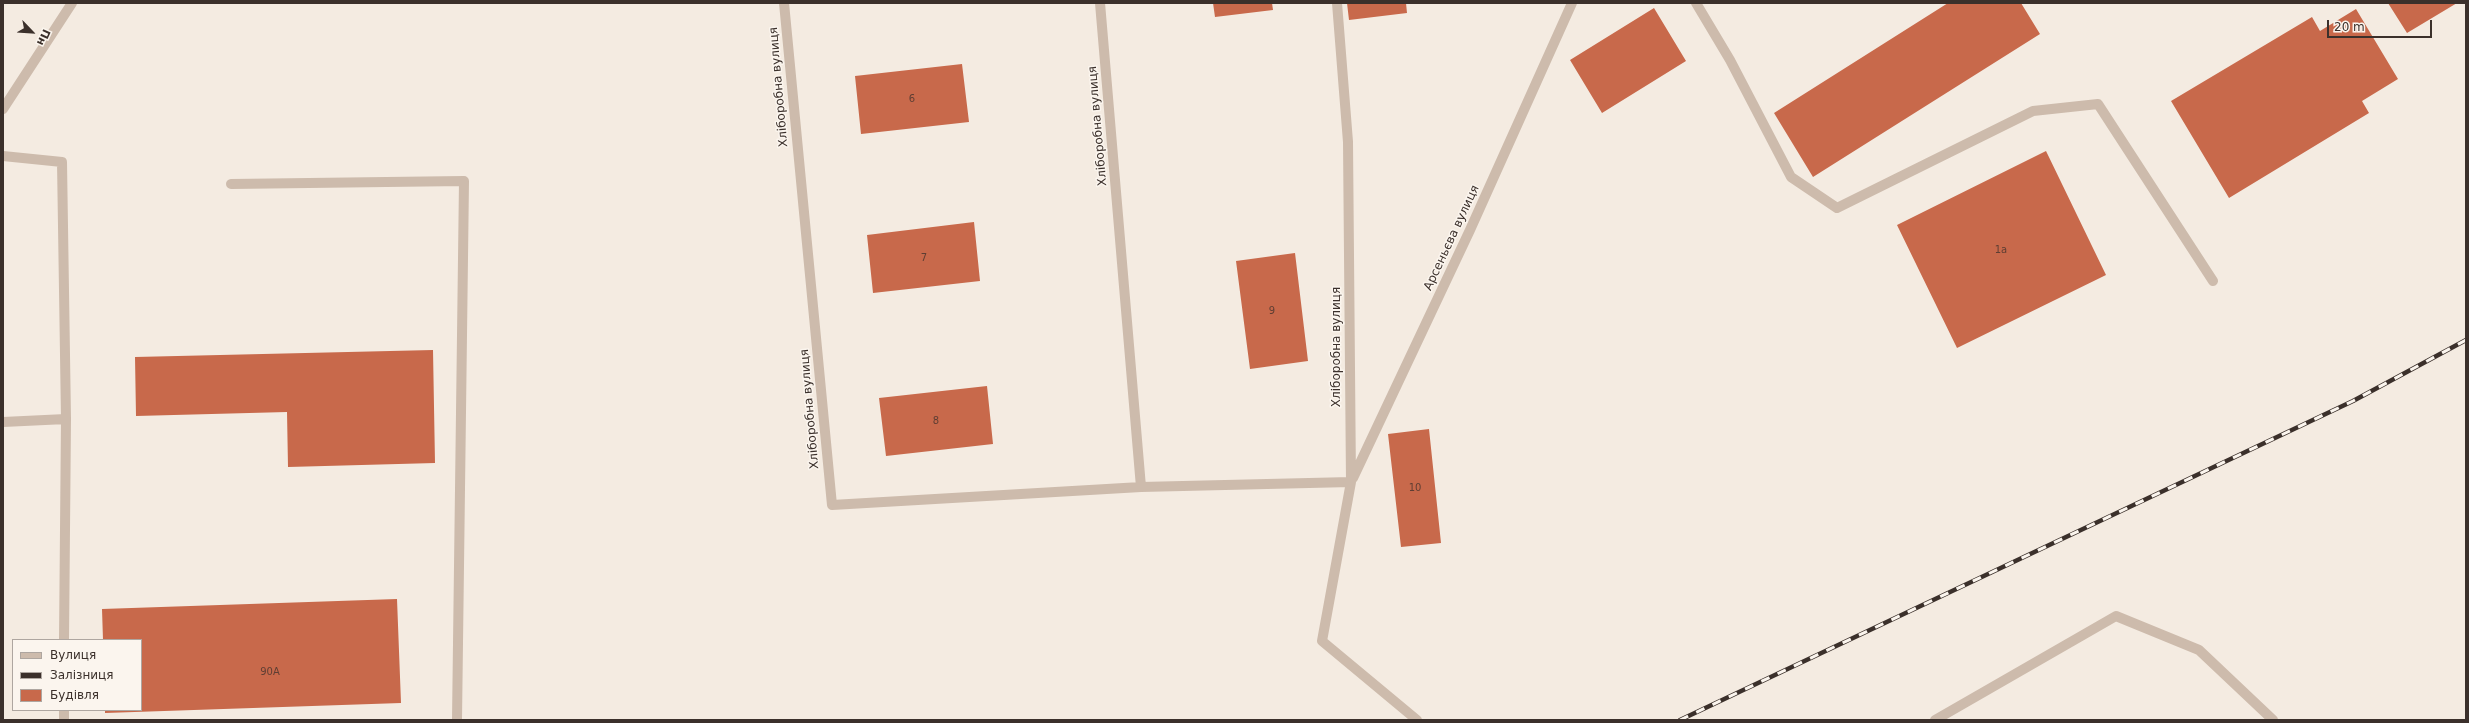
<!DOCTYPE html>
<html>
<head>
<meta charset="utf-8">
<style>
  body { margin:0 }
  #map { position:relative; width:2469px; height:723px; overflow:hidden; background:#f4ebe1; font-family:"DejaVu Sans",sans-serif }
  canvas { display:block }
  .frame { position:absolute; inset:0; border:4px solid #3b302b; pointer-events:none }
  .legend { position:absolute; left:12px; top:639px; width:130px; height:72px; box-sizing:border-box; background:#fbf5ee; border:1px solid #aea6a0; margin:0; padding:5px 7px; list-style:none; font-size:12px; color:#3b302b }
  .legend li { display:flex; align-items:center; gap:8px; height:20px }
  .legend b { width:20px; border:1px solid #aea6a0 }
  .north { position:absolute; left:12px; top:12px; width:40px; height:40px; -webkit-text-stroke:3px #fbf5ee; paint-order:stroke; rotate:115deg; font-size:11px; font-weight:700; line-height:16px; text-align:center; color:#3b302b }
  .north::after { content:''; display:block; margin:auto; width:14px; height:18px; background:#3b302b; clip-path:polygon(50% 0,100% 100%,50% 72%,0 100%) }
  .scale { position:absolute; left:2327px; top:20px; width:105px; height:18px; box-sizing:border-box; border:2px solid #3b302b; border-top:0; padding-left:5px; font-size:12px; line-height:14px; white-space:nowrap; color:#3b302b; -webkit-text-stroke:3px #fbf5ee; paint-order:stroke }
</style>
</head>
<body>
<div id="map">
<canvas width="2469" height="723"></canvas>
<div class="frame"></div>
<ul class="legend">
<li><b style="height:5px;background:#cdbbac"></b>Вулиця</li>
<li><b style="height:5px;background:#3b302b"></b>Залізниця</li>
<li><b style="height:11px;background:#c8694b"></b>Будівля</li>
</ul>
<div class="north">Пн</div>
<div class="scale">20 m</div>
</div>
<script>
const context = document.querySelector('canvas').getContext('2d');
context.lineJoin = 'round';
function fillPath(path, color) { context.fillStyle = color; context.fill(path, 'evenodd'); }
const poly = rows => new Path2D(rows.map(r => 'M' + r).join(''));
function trace(path, color, width, dash) { context.strokeStyle = color; context.lineWidth = width; context.lineCap = dash ? 'butt' : 'round'; context.setLineDash(dash || []); context.stroke(path); }
function drawText(font, color, halo, rows, align = 'center') {
  context.font = font + ' "DejaVu Sans",sans-serif'; context.lineWidth = 3; context.setLineDash([]); context.textBaseline = 'middle'; context.strokeStyle = halo; context.fillStyle = color; for (const [text, x, y, turn = 0] of rows) {
    context.save(); context.translate(x, y); context.rotate((+turn || 0) * Math.PI / 180); context.textAlign = isNaN(turn) ? turn : align; if (halo) context.strokeText(text, 0, 0); context.fillText(text, 0, 0); context.restore();
  }
}
fillPath(poly([
  [1213,3,1272,3,1273,10,1215,17],
  [1347,3,1406,3,1407,13,1349,20],
  [1948,3,2021,3,2040,34,1813,177,1774,113],
  [2388,3,2457,3,2407,33],
  [1654,8,1686,61,1602,113,1570,60],
  [2356,9,2398,79,2362,101,2369,113,2229,198,2171,101,2312,17,2320,31],
  [962,64,969,122,861,134,855,76],
  [2046,151,2106,275,1957,348,1897,225],
  [974,222,980,281,873,293,867,235],
  [1295,253,1308,361,1250,369,1236,261],
  [433,350,435,463,288,467,287,412,136,416,135,357],
  [987,386,993,444,886,456,879,398],
  [1429,429,1441,543,1401,547,1388,434],
  [397,599,401,703,105,713,105,710,141,710,141,640,103,640,102,609]
]), '#c8694b');
trace(poly([
  [784,3,832,505,1141,487,1351,482],
  [1100,3,1141,487],
  [1337,3,1348,142,1351,482,1322,641,1417,720],
  [1696,3,1730,60,1791,177,1837,208,2033,111,2098,104,2213,281],
  [3,109,72,3],
  [3,156,62,162,66,419,64,640],
  [231,184,464,181,457,720],
  [3,422,66,419],
  [1353,478,1470,230,1572,3],
  [64,720,64,710],
  [1935,720,2116,616,2199,650,2273,720]
]), '#cdbbac', 10);
const rail = poly([
  [1680,720,2353,401,2466,340]
]);
trace(rail, '#3b302b', 4.5);
trace(rail, '#fbf5ee', 3, [9]);
drawText('10px', '#5e3e33', null, [
  ["6",912,99],
  ["1а",2001,250],
  ["7",924,258],
  ["9",1272,311],
  ["8",936,421],
  ["10",1415,488],
  ["90А",270,672]
]);
drawText('12px', '#3b302b', '#fbf5ee', [
  ["Хліборобна вулиця",779,87,-95],
  ["Хліборобна вулиця",1098,126,-95],
  ["Арсеньєва вулиця",1452,238,-65],
  ["Хліборобна вулиця",1337,347,-90],
  ["Хліборобна вулиця",810,409,-95]
]);
</script>
</body>
</html>
